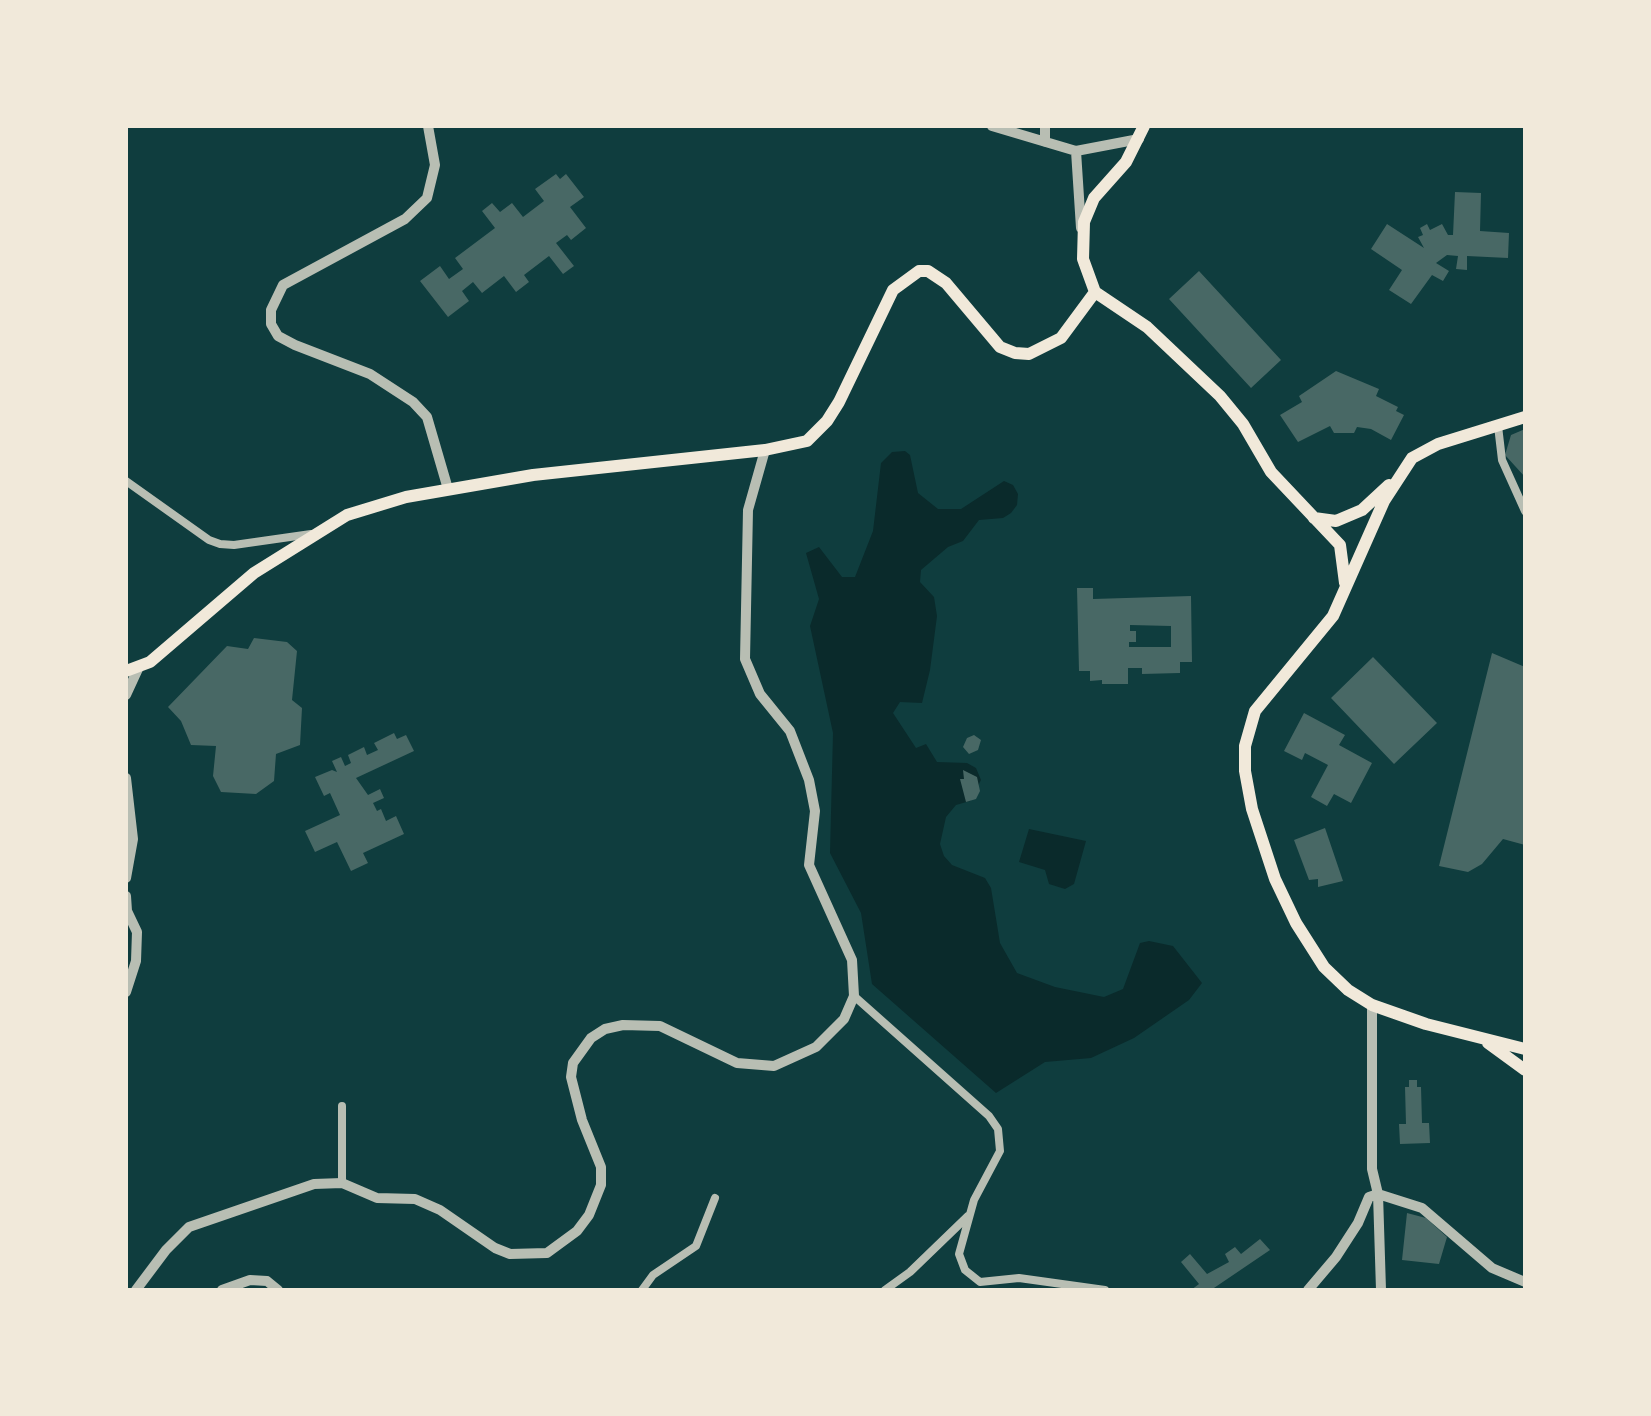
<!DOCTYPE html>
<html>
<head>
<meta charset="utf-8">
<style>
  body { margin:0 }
  #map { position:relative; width:1651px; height:1416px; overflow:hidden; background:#0f3d3e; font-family:Jost,sans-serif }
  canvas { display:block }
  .frame { position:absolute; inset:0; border:128px solid #f1e9da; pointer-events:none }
</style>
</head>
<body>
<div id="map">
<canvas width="1651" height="1416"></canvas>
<div class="frame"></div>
</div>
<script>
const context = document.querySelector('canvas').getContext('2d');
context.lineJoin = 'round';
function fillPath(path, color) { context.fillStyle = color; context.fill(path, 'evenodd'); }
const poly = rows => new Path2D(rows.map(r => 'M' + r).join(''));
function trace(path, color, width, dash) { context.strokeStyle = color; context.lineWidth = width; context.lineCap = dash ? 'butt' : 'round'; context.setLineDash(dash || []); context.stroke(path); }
fillPath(poly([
  [905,451,910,455,918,493,938,509,961,509,1004,481,1013,485,1018,494,1017,505,1011,513,1003,518,979,520,963,541,948,547,921,570,920,582,934,597,937,616,930,670,922,703,900,702,893,713,916,748,926,744,937,762,967,763,976,768,981,780,970,801,956,805,946,817,940,844,944,856,952,865,985,878,991,888,1000,943,1017,973,1055,987,1104,997,1123,989,1140,943,1149,941,1173,946,1202,983,1189,1000,1134,1038,1091,1058,1045,1062,996,1093,872,984,861,913,830,853,833,733,810,626,819,599,806,553,819,547,842,577,855,577,873,531,881,463,892,452],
  [1029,829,1086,841,1074,884,1065,889,1049,884,1045,870,1019,862]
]), '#0a2a2b');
fillPath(poly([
  [556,174,560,179,566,174,584,197,570,207,586,228,571,240,567,235,556,243,574,266,563,274,549,256,524,275,529,282,516,292,504,276,482,293,473,282,462,291,469,301,448,317,420,281,440,266,449,279,463,269,455,258,495,228,482,211,492,203,500,212,512,203,523,217,544,201,535,189],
  [1455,192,1481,193,1480,231,1509,233,1508,258,1467,256,1467,270,1456,269,1458,256,1447,255,1436,263,1449,271,1443,281,1432,275,1411,304,1389,290,1402,270,1371,249,1387,224,1424,248,1418,237,1423,235,1420,228,1427,224,1430,230,1442,224,1448,235,1453,235],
  [1199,271,1281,360,1251,388,1169,299],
  [1336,371,1379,389,1376,396,1398,407,1396,411,1404,415,1391,440,1371,429,1357,427,1354,433,1334,433,1330,426,1298,442,1280,415,1302,402,1299,396],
  [1525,429,1525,477,1505,455,1511,435],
  [1077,588,1093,588,1093,599,1191,596,1192,662,1180,662,1180,673,1142,674,1142,668,1128,668,1128,684,1102,684,1102,680,1090,681,1090,671,1079,671],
  [1130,625,1171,626,1171,647,1129,647,1129,642,1136,642,1136,631,1130,631],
  [254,638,287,642,297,651,292,700,302,708,300,745,276,754,274,781,256,794,221,792,213,776,216,746,191,745,181,721,168,707,227,646,248,649],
  [1492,653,1525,667,1525,845,1503,839,1482,864,1468,872,1439,866],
  [1373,657,1437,723,1394,764,1331,698],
  [1304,713,1345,735,1339,745,1372,763,1351,803,1334,794,1327,806,1311,797,1328,765,1305,753,1302,760,1284,751],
  [394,733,397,739,406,735,414,751,356,778,368,795,380,789,384,798,373,803,377,811,381,809,386,821,396,816,404,834,363,853,368,863,351,871,337,842,315,852,305,831,340,815,330,793,324,796,315,777,332,770,337,772,332,761,341,757,345,766,351,763,348,755,364,747,367,755,378,750,374,743],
  [974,735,981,740,978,750,969,754,963,747,967,738],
  [963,770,977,777,980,791,976,799,966,802,960,779,964,779],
  [1325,828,1343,881,1318,887,1318,879,1309,880,1294,840],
  [1409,1080,1417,1080,1417,1087,1421,1087,1422,1123,1429,1123,1430,1143,1400,1144,1399,1124,1406,1124,1405,1087,1409,1087],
  [1407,1213,1426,1218,1447,1237,1439,1264,1402,1260],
  [1260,1239,1270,1250,1211,1290,1191,1290,1199,1284,1181,1262,1190,1254,1207,1274,1229,1262,1225,1254,1235,1247,1241,1254]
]), '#486865');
trace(poly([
  [1498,426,1502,460,1525,511],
  [126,481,209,540,220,544,234,545,311,534],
  [854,996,989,1116,998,1129,1000,1151,974,1200,959,1254,965,1270,980,1282,1019,1278,1105,1290],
  [342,1183,342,1106],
  [642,1290,653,1275,696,1246,715,1198],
  [885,1290,910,1272,968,1216]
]), '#b8beb3', 8);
trace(poly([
  [428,126,435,165,427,198,405,219,283,285,271,310,271,324,278,336,295,345,370,374,413,402,427,417,448,489],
  [992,126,1076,151,1139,139],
  [1045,142,1045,126],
  [1076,151,1081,228],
  [126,695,138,669],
  [126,778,133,839,126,878],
  [126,896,127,911,137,932,136,961,126,992],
  [1372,1005,1372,1169,1378,1194,1381,1290],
  [136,1290,166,1250,189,1227,314,1184,342,1183,377,1198,415,1199,440,1210,495,1248,510,1254,547,1253,577,1231,589,1215,601,1185,601,1167,582,1120,571,1077,573,1063,591,1038,605,1029,623,1025,660,1026,737,1063,774,1066,816,1047,844,1019,854,996,852,960,809,865,815,811,809,780,790,731,760,694,745,659,748,510,765,450],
  [222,1290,250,1280,267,1281,278,1290],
  [1308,1290,1336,1257,1358,1223,1369,1197,1378,1194,1422,1208,1492,1268,1525,1282]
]), '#b8beb3', 10);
trace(poly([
  [1144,126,1126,162,1094,198,1084,222,1083,259,1095,292,1147,327,1220,396,1243,424,1271,472,1340,545,1345,583],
  [1525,417,1438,444,1412,458,1384,501,1333,616,1255,711,1245,746,1245,771,1252,809,1275,879,1296,923,1324,967,1348,990,1372,1005,1426,1024,1525,1049],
  [1314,518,1336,521,1362,510,1389,485],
  [126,671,150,662,254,573,347,515,406,497,533,475,765,450,807,441,827,421,839,402,893,290,919,271,928,271,946,283,1000,347,1015,353,1029,354,1061,338,1095,292],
  [1488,1043,1525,1070]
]), '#f1e9da', 12);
</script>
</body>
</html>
